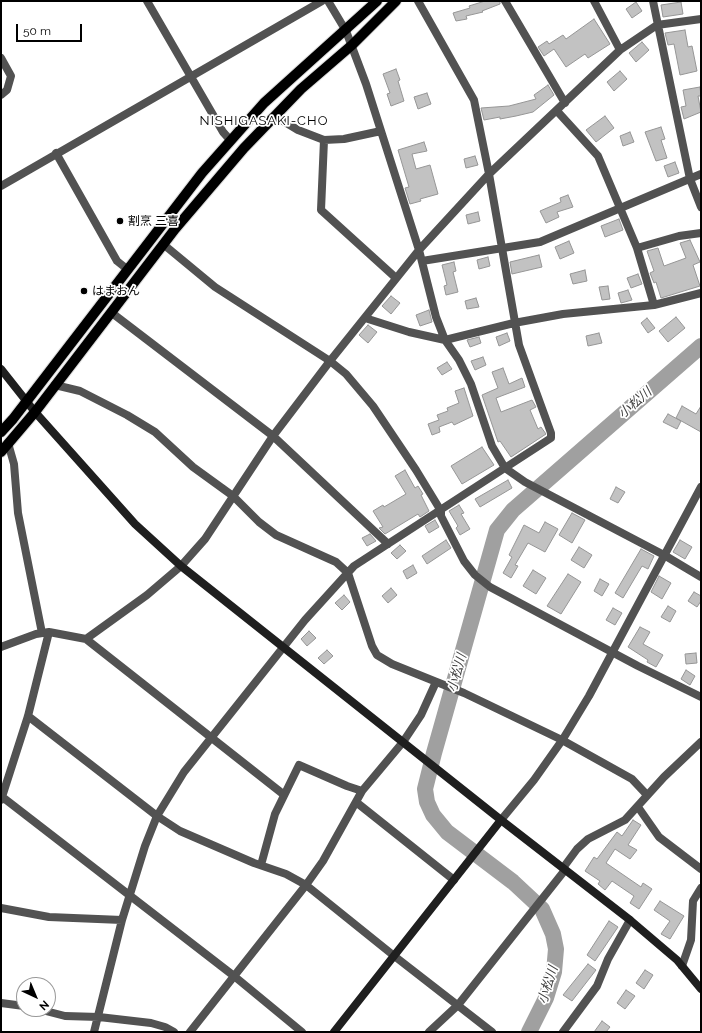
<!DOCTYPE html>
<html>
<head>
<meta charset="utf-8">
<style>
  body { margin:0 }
  #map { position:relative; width:702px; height:1033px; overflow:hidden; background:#fff; font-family:Raleway,sans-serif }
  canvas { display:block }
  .frame { position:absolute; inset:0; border:2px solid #000; pointer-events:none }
  .north { position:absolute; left:16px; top:977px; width:40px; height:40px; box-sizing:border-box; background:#fff; border:1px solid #999; border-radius:50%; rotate:136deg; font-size:11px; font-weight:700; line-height:16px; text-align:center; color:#000 }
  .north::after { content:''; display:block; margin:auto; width:14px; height:18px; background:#000; clip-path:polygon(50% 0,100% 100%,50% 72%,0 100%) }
  .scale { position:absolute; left:16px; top:24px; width:66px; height:18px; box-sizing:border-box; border:2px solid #000; border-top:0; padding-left:5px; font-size:12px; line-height:14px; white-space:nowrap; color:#000; -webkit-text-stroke:3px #fff; paint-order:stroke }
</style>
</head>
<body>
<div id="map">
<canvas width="702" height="1033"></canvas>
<div class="frame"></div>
<div class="north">N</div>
<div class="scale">50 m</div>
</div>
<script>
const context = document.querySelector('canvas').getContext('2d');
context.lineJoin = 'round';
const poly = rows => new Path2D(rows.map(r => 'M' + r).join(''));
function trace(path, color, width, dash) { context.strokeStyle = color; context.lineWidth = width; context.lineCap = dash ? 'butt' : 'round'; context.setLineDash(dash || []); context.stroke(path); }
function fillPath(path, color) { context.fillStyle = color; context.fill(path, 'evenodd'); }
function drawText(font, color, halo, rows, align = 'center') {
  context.font = font + ' Raleway,"Noto Sans JP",sans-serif'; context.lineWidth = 3.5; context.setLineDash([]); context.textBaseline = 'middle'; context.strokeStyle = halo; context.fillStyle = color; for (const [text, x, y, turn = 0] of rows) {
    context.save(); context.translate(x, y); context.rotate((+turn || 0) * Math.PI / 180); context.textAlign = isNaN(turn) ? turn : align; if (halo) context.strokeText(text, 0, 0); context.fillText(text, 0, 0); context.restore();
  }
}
trace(poly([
  [529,1032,546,998,554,972,556,949,553,934,542,909,513,882,447,832,433,815,427,802,425,789,434,753,497,530,513,510,701,346]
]), '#a0a0a0', 16);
const building = poly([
  [485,1,500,1,500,4,482,11,483,12,466,16,467,19,456,21,453,13,470,8,469,6,485,1],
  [636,2,642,11,632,18,626,9,636,2],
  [681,2,683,14,663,17,661,5,681,2],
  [594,19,610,44,588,58,585,54,566,67,554,49,544,56,538,47,547,41,549,44,563,35,566,39,594,19],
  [685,30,688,47,692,46,697,71,680,75,674,44,668,45,665,33,685,30],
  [642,42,649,50,636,62,629,53,642,42],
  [396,69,400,80,398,81,404,101,391,106,387,94,390,93,383,74,396,69],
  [620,71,627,79,614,91,607,82,620,71],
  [548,85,554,95,533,112,516,116,500,119,500,117,484,120,481,108,509,106,536,99,534,95,548,85],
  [700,87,701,96,698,96,701,112,684,119,681,107,686,106,683,90,700,87],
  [427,93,431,104,418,109,414,97,427,93],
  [605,116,614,128,596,142,586,130,605,116],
  [661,127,665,139,661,140,667,158,656,161,645,132,661,127],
  [630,132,634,142,623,146,620,136,630,132],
  [424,142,427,151,412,154,416,169,430,165,438,194,420,199,421,201,410,204,405,188,409,187,398,150,424,142],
  [475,156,478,165,466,168,464,159,475,156],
  [675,162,679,173,668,177,664,166,675,162],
  [568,195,573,207,557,212,559,217,546,223,540,211,561,202,560,198,568,195],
  [478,212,480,221,468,224,466,215,478,212],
  [619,219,623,230,605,237,601,226,619,219],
  [690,240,700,262,693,265,700,286,661,298,656,282,654,283,650,273,654,271,647,251,658,248,664,266,686,258,680,243,690,240],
  [569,241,574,253,560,259,555,247,569,241],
  [539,255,542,267,512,274,510,262,539,255],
  [488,257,490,266,479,269,477,260,488,257],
  [454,262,456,271,453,272,458,292,446,295,444,286,447,285,442,265,454,262],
  [585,270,587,281,573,284,570,274,585,270],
  [638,274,642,284,631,288,627,278,638,274],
  [608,286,610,299,602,300,599,287,608,286],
  [628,290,632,300,621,303,618,293,628,290],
  [391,296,400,303,391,314,382,306,391,296],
  [476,298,479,307,467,309,465,301,476,298],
  [429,310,432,322,420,326,416,315,429,310],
  [676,317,685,328,668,342,659,331,676,317],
  [647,318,655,328,648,333,641,323,647,318],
  [368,325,377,332,368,343,359,335,368,325],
  [507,333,510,341,499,346,496,337,507,333],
  [599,333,602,343,588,346,586,336,599,333],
  [479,337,481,343,470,347,467,340,479,337],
  [483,357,486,365,475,370,471,361,483,357],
  [447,362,452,369,442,375,437,368,447,362],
  [503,368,509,384,522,378,525,387,496,398,501,412,532,400,536,407,530,410,538,429,541,427,546,434,511,457,500,441,498,442,482,395,498,388,492,372,503,368],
  [464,388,473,416,454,425,452,422,439,427,440,432,432,435,428,424,439,420,437,415,448,411,447,408,459,403,455,391,464,388],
  [682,406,696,414,701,406,701,432,676,418,682,406],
  [668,414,681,421,677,429,663,422,668,414],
  [482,447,494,465,462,484,451,466,482,447],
  [405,470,415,488,418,486,423,494,421,495,429,511,420,517,418,514,385,534,379,528,383,527,373,511,383,505,384,507,406,494,395,476,405,470],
  [508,480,512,488,480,507,475,499,508,480],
  [616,487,625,492,618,503,610,499,616,487],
  [459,505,464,513,461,514,470,529,460,535,456,528,458,526,449,511,459,505],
  [572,513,585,520,572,543,559,535,572,513],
  [435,520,439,527,429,533,425,526,435,520],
  [545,522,558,529,545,552,528,543,515,565,518,566,511,578,503,573,512,557,509,555,524,525,539,533,545,522],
  [370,534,376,541,367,546,362,538,370,534],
  [446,540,451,548,427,564,422,556,446,540],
  [680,540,692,547,685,559,673,552,680,540],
  [400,545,406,551,397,559,391,553,400,545],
  [579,547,592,555,584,568,571,560,579,547],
  [641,549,654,556,648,569,642,566,623,598,615,593,641,549],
  [413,565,417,573,407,579,403,571,413,565],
  [533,570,546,578,536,594,523,586,533,570],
  [568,574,581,582,561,614,547,606,568,574],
  [659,576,671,583,662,599,651,592,659,576],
  [600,579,609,584,602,596,594,591,600,579],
  [391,588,397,595,388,603,382,596,391,588],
  [694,592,701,596,701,601,697,607,688,601,694,592],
  [344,595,350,602,342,610,335,603,344,595],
  [668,606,676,611,670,622,661,617,668,606],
  [613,608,622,613,615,625,606,620,613,608],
  [640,627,650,632,643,644,663,655,656,667,647,662,648,660,628,647,640,627],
  [309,631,316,638,307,646,301,639,309,631],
  [327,650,333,656,324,664,318,658,327,650],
  [696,653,697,663,686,664,685,654,696,653],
  [686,670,695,676,690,685,681,679,686,670],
  [633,820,641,825,628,845,637,850,630,859,615,849,606,863,641,887,643,883,652,889,639,909,630,903,634,896,612,881,605,890,598,884,600,881,585,871,594,857,597,859,617,832,622,836,633,820],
  [660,901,684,916,670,939,661,934,670,921,654,910,660,901],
  [609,921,618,927,595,961,587,955,609,921],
  [588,964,596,970,572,1001,563,995,588,964],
  [645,970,653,975,644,989,636,983,645,970],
  [626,990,635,996,625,1009,617,1003,626,990],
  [602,1021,610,1027,606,1032,594,1032,602,1021]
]);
fillPath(building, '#c2c2c2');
trace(building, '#969696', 1);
const primary = poly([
  [1,432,13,419,202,173,264,103,377,1],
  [1,452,35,412,175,229,244,148,301,89,352,45,396,1]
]);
trace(primary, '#dbdbdb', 12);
trace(poly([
  [147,1,223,132,231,141],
  [328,1,346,31,366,84,419,250,436,317,445,340,459,360,471,384,492,446,505,468,525,482,664,555,701,577],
  [505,1,565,103],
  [594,1,620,50],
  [653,1,690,179,701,207],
  [1,58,11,76,7,90,1,95],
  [557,111,598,156,637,248],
  [275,116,298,130,324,140,344,139,381,131],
  [324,140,321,210,396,278],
  [56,153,117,261,127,269],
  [1,186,322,1],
  [163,244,215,287,330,361,346,374,373,406,416,470,441,511,441,516,464,561,475,575,490,587,638,666,701,697],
  [422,261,540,242,701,174],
  [654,305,701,293],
  [112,313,273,436,388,544],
  [365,318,409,332,445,340,514,323,563,314,654,305,637,248,679,236,701,233],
  [55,385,80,391,127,415,155,432,193,467,233,496,259,522,276,535,336,562,348,573,372,646,377,655,392,664,464,693,562,740,632,779,647,795],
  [8,443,14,464,18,513,42,633],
  [86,639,283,794],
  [1,647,36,634,49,632,86,639,147,595,181,566,205,539,273,436,330,361,419,250,489,174,620,50,657,25,701,19],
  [28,716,157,816,180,831,254,863,286,874,306,885,393,955,492,1032],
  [1,796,234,976,302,1032],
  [1,800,28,716,49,632],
  [356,802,454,880],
  [638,807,659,837,701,869],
  [501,820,534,780,563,739,589,696,701,487],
  [261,865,275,814,299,765,347,786,362,791],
  [563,868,577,849,588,839,625,820,664,777,701,742],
  [1,908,49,917,122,920],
  [682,966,691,940,693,901,701,888],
  [1,1003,24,1006],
  [38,1009,65,1016,99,1017,151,1023,165,1027,174,1032],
  [94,1032,122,920,145,846,157,816,184,772,305,620,354,566,551,438,551,433,519,345,489,174,474,100,418,1],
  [190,1032,306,885,323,861,362,791,403,742,421,715,436,682],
  [429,1032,458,1005,565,870],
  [563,1032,597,986,608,959,630,920]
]), '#525252', 8);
trace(poly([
  [1,369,35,412,135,524,181,566,501,820,630,920,677,960,701,989],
  [334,1032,501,820]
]), '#1f1f1f', 8);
trace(primary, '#000', 10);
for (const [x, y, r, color] of [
  [120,221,4,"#000"],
  [84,291,4,"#000"]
]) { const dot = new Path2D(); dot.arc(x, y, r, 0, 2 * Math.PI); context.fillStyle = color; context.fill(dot); trace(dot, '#fff', 1.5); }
drawText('12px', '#000', '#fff', [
  ["割烹 三喜",128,221],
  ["はまおん",92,291]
], 'left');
context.letterSpacing = '1px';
drawText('13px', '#000', '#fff', [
  ["NISHIGASAKI-CHO",264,121]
]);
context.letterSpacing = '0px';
drawText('italic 13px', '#414141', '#fff', [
  ["小松川",635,403,-41],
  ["小松川",457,673,-74],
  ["小松川",548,985,-73]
]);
</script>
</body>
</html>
